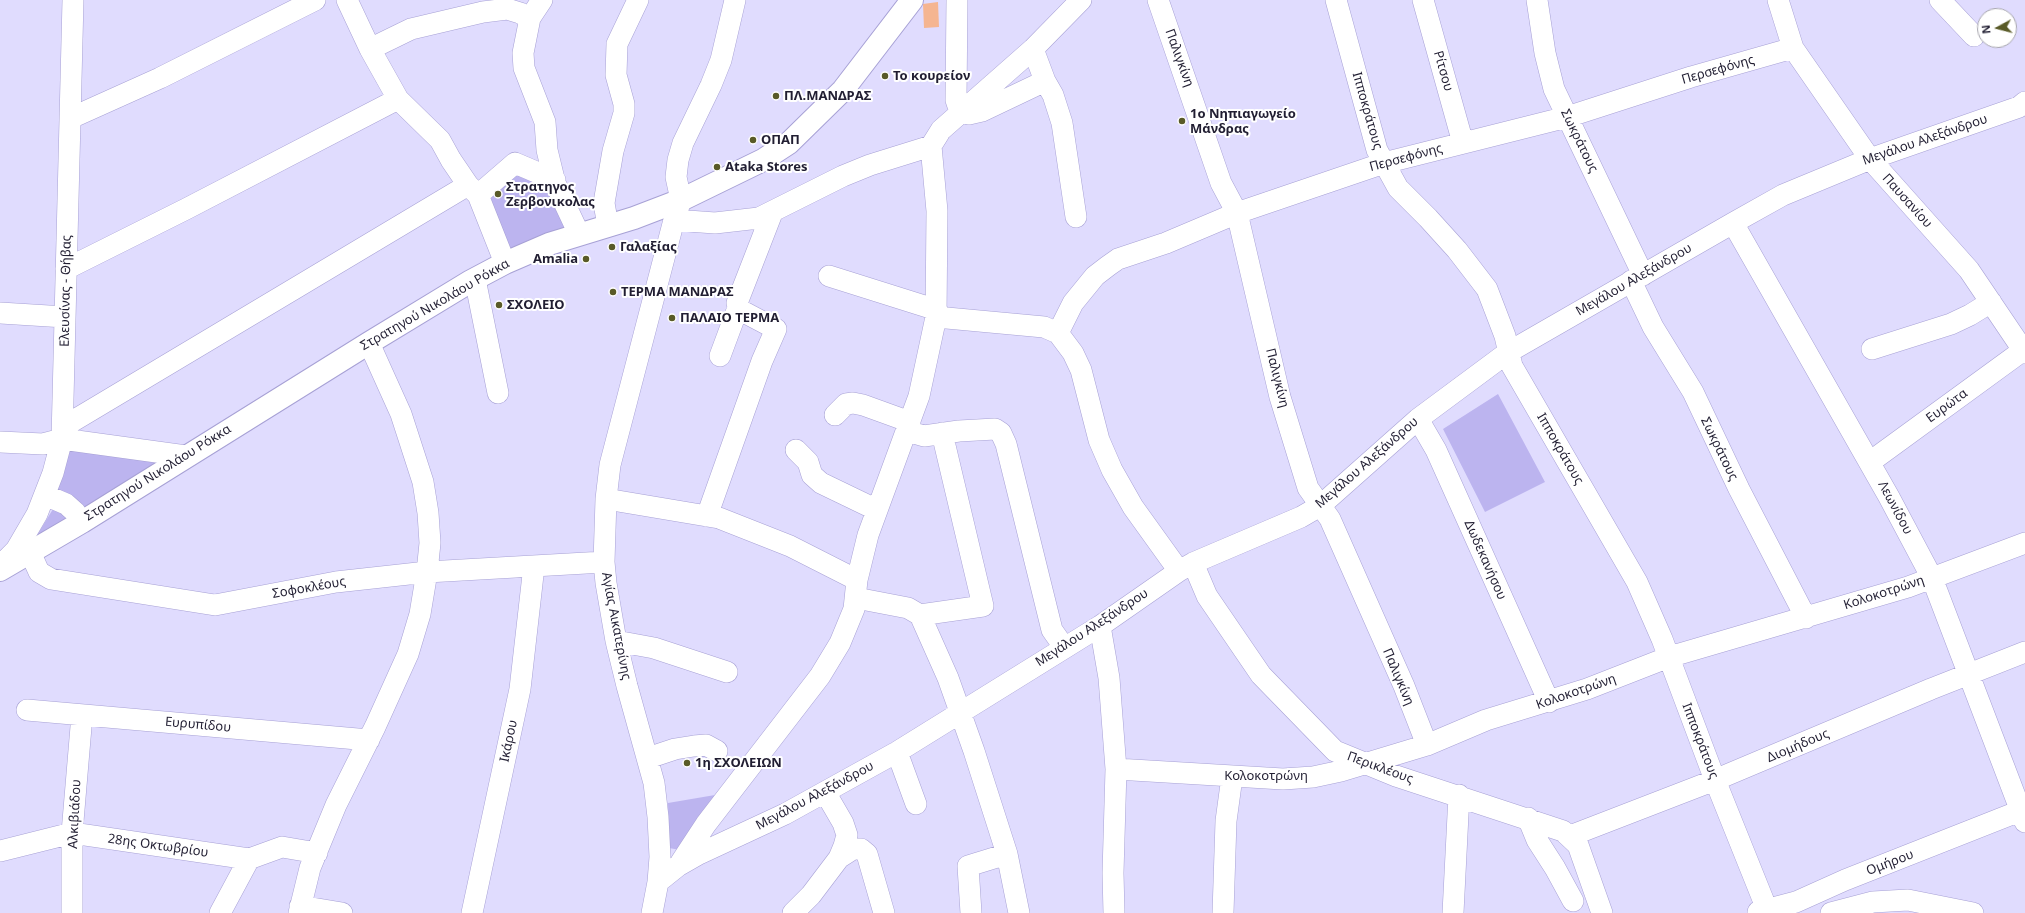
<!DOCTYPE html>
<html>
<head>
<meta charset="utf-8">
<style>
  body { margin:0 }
  #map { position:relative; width:2025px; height:913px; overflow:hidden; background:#e0dcfe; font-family:"Noto Sans",sans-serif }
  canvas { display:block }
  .north { position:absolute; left:1977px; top:8px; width:40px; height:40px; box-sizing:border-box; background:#fff; border:1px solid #a6a5ad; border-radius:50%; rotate:263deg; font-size:11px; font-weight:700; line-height:16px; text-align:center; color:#211e32 }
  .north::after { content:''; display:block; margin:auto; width:14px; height:18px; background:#595a27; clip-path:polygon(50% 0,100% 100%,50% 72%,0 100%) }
</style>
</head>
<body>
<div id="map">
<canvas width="2025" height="913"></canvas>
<div class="north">N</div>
</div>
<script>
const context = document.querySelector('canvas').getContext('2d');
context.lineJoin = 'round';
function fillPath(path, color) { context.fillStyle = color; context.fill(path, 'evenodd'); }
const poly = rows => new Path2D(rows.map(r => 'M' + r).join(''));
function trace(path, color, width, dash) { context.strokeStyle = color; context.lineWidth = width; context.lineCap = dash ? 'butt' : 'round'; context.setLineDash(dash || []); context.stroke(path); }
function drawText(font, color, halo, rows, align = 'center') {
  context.font = font + ' "Noto Sans",sans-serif'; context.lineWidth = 4; context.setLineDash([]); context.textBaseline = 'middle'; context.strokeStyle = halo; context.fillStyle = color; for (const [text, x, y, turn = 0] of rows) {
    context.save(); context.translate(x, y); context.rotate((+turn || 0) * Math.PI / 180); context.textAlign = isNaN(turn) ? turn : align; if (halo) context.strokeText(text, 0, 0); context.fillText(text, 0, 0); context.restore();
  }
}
fillPath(poly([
  [516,171,543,182,566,229,508,251,485,197],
  [1498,394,1545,482,1485,512,1443,429],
  [65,445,171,460,87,513,51,490],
  [53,509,63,512,68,518,33,542],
  [715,795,680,850,669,848,668,803]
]), '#bcb4ef');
fillPath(poly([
  [938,2,939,27,924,28,923,4]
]), '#f5b591');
const minor = poly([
  [347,0,370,49,398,99,440,140,451,160,468,185,478,195,505,263],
  [542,0,530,18,523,53,524,68,545,122,547,150,555,183,579,234],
  [957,0,956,100,960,112,969,114,982,111,1045,81],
  [1158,0,1221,183,1237,213,1280,397,1308,488,1330,519,1404,686,1427,745],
  [1336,0,1377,150,1398,188,1428,218,1457,250,1487,289,1505,336,1512,366,1637,582,1662,639,1715,780,1764,902,1773,913],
  [1423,0,1463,143],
  [1537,0,1545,53,1554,89,1643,275],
  [1778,0,1793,48,1870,159,1969,270,2025,353],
  [1940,0,1974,36],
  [370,49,411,29,483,12,507,9,520,13,530,18],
  [1033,49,1045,81,1053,95,1062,123,1076,217],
  [71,118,160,78,315,0],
  [478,195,515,163,555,180],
  [674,220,715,223,759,218,843,176,870,165,931,146,941,130,1033,49,1081,0],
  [1733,223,1889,497,1932,578,2025,822],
  [608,226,604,203,613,151,624,113,624,104,616,75,617,44,638,0],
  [66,269,186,209,398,99],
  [829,276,937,310],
  [475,279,498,393],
  [1631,281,1653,327,1693,392,1739,489,1806,618],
  [0,313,65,317],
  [936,317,1044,327,1058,333,1073,353,1081,370,1099,440,1112,470,1133,507,1179,571],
  [1058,333,1073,303,1095,276,1108,266,1118,259,1166,243,1237,213,1384,163,1567,117,1691,77,1793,48],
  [1872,349,1951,324,1970,315,1991,302],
  [720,356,736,313,740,310],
  [835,415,846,404,853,403,863,405,910,422],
  [1418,419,1436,450,1549,702],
  [63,427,468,185],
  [907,431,924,436,959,431,995,429,1001,433,1006,444,1052,630,1064,647],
  [0,442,43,444,62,439,186,456],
  [796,450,808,462,812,475,821,483,877,510],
  [1870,462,2025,349],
  [45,495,66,504,75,512,82,522],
  [606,499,719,518,790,546,857,580],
  [707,516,762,361,776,329,740,310,737,303,772,213],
  [30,552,39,572,51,579,215,605,336,582,427,572,604,562],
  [5,561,16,550,37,514,53,473,62,439,73,0],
  [1193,563,1207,596,1261,675,1335,751,1396,776,1563,831,1578,845,1602,913],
  [856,598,908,608,920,615,948,678,974,751,1007,854,1019,913],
  [920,615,983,606,942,433],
  [1100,626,1109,678,1116,769,1113,873,1114,913],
  [616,641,654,648,727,672],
  [27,710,369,740],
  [897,752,916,804],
  [648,758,675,749,694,746,706,745,717,751],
  [1116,769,1283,779,1313,777,1341,771,1427,745,1486,720,1587,689,1669,657,1908,587,2025,543],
  [1528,818,1537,840,1555,868,1573,901],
  [1570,836,1715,780,1931,689,2025,652],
  [0,851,72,833,249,859,282,847,317,853],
  [839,858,853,849,861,849,867,854,884,913],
  [681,862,706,824,820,676,840,643,854,609,857,580,868,535,919,396,936,317,937,211,931,146],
  [658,882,678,866,699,854,785,814,897,752,1100,626,1179,571,1193,563,1301,517,1320,506,1418,419,1507,353,1733,223,1783,195,1870,159,2019,107,2025,102],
  [300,906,342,913],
  [1758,912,1796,902,1845,880,2025,809],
  [72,913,72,833,82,715],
  [220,913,249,859],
  [299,913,310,868,336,805,375,727,408,654,420,614,427,572,430,543,428,513,423,482,401,414,369,343],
  [472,913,520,689,534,566],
  [652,913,658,882,660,857,658,817,654,783,627,686,616,641,606,583,604,562,606,499,610,465,674,220,681,200,676,177,678,160,683,143,711,85,721,60,735,0],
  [793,913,811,895,839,858,844,846,847,835,843,823,825,792],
  [971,913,968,866,1007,854],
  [1223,913,1226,821,1232,777],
  [1453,913,1459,795],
  [1831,913,1873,902,1908,900,1973,913]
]);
const major = poly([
  [0,570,82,522,369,343,471,281,505,263,549,244,634,218,681,200,763,160,789,143,843,90,912,0]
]);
trace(minor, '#a7a1d5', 22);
trace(major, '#a7a1d5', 24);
trace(minor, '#fff', 21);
trace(major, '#fff', 22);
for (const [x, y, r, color] of [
  [885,76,4,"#595a27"],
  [776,96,4,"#595a27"],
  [1182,121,4,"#595a27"],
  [753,140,4,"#595a27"],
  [717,167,4,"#595a27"],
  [498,194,4,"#595a27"],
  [612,247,4,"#595a27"],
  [586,259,4,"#595a27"],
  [613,292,4,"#595a27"],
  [499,305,4,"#595a27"],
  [672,318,4,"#595a27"],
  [687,763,4,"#595a27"]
]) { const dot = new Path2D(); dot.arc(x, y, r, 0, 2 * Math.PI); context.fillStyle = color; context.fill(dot); trace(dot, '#fff', 1.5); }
drawText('13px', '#211e32', '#fff', [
  ["Παλιγκίνη",1179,58,70],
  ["Περσεφόνης",1718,70,-16],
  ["Ρίτσου",1443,71,74],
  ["Ιπποκράτους",1367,111,74],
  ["Μεγάλου Αλεξάνδρου",1925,140,-19],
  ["Σωκράτους",1579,141,64],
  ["Περσεφόνης",1406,158,-15],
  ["Παυσανίου",1907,201,48],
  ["Μεγάλου Αλεξάνδρου",1634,280,-30],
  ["Ελευσίνας - Θήβας",66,291,-89],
  ["Στρατηγού Νικολάου Ρόκκα",435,305,-30],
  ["Παλιγκίνη",1277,378,76],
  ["Ευρώτα",1947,406,-36],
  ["Ιπποκράτους",1560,449,60],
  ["Σωκράτους",1719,449,64],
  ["Μεγάλου Αλεξάνδρου",1367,463,-41],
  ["Στρατηγού Νικολάου Ρόκκα",158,473,-32],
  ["Λεωνίδου",1895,508,62],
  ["Δωδεκανήσου",1485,560,66],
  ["Σοφοκλέους",309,588,-10],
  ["Κολοκοτρώνη",1884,593,-18],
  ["Αγίας Αικατερίνης",616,626,79],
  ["Μεγάλου Αλεξάνδρου",1092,628,-33],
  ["Παλιγκίνη",1398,677,67],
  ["Κολοκοτρώνη",1576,692,-19],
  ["Ευρυπίδου",198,725,5],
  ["Ικάρου",509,741,-78],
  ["Ιπποκράτους",1700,741,69],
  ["Διομήδους",1798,746,-23],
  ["Περικλέους",1380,768,20],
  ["Κολοκοτρώνη",1266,776],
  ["Μεγάλου Αλεξάνδρου",815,796,-28],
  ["Αλκιβιάδου",75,814,-87],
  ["28ης Οκτωβρίου",158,846,8],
  ["Ομήρου",1890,863,-21]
]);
drawText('bold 13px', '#211e32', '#fff', [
  ["Το κουρείον",893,76],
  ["ΠΛ.ΜΑΝΔΡΑΣ",784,96],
  ["1ο Νηπιαγωγείο",1190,114],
  ["Μάνδρας",1190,129],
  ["ΟΠΑΠ",761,140],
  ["Ataka Stores",725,167],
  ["Στρατηγος",506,187],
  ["Ζερβονικολας",506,202],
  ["Γαλαξίας",620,247],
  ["Amalia",578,259,"right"],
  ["ΤΕΡΜΑ ΜΑΝΔΡΑΣ",621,292],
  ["ΣΧΟΛΕΙΟ",507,305],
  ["ΠΑΛΑΙΟ ΤΕΡΜΑ",680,318],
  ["1η ΣΧΟΛΕΙΩΝ",695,763]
], 'left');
</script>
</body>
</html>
